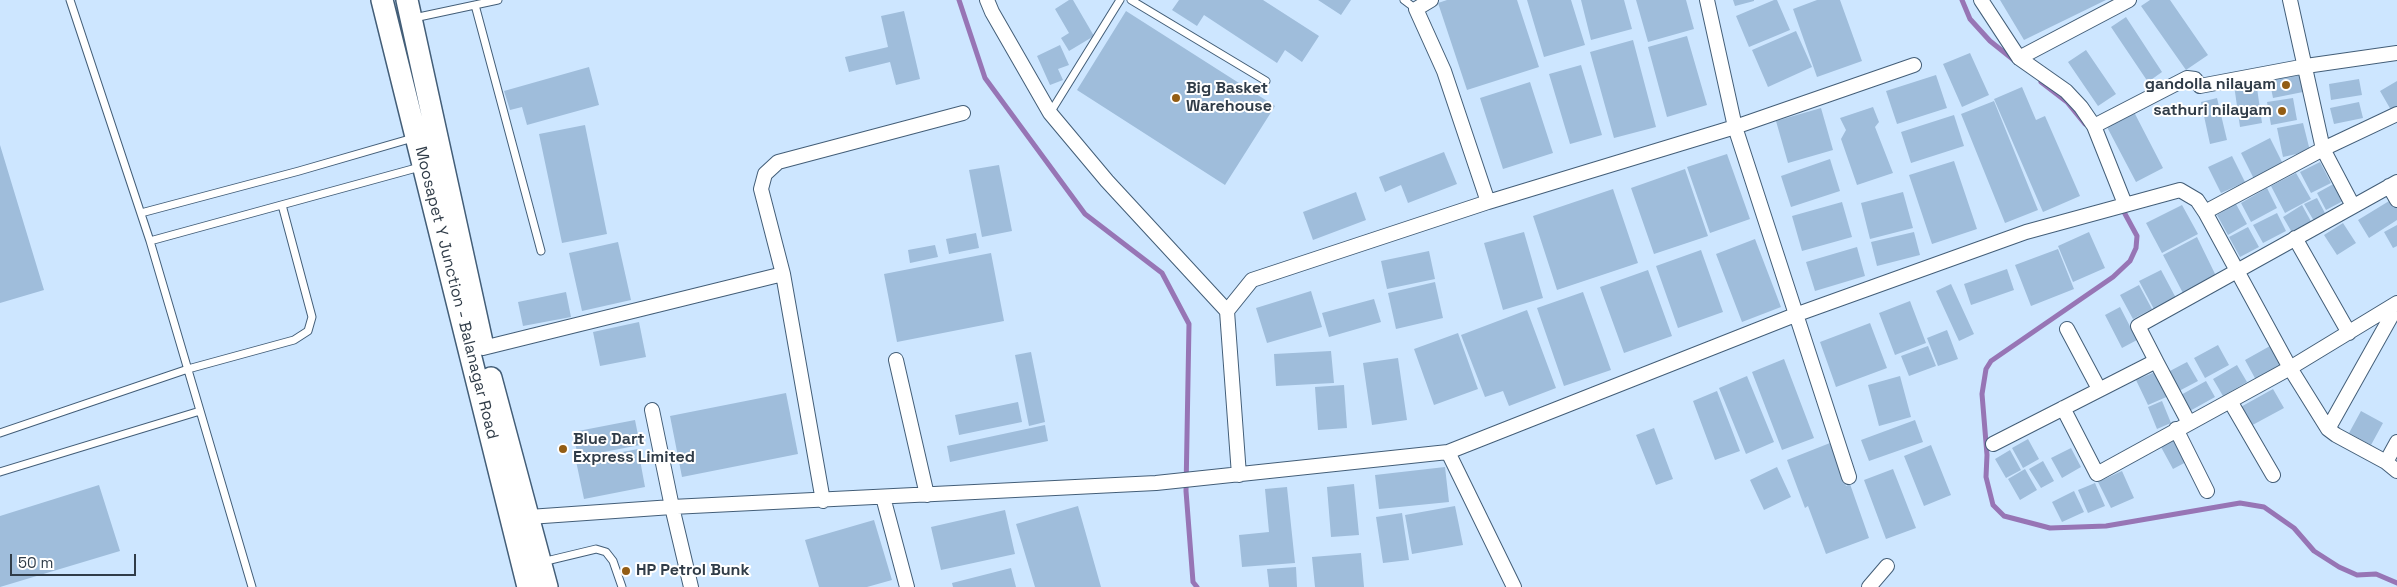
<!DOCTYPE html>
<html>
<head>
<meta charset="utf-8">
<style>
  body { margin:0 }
  #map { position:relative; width:2397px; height:587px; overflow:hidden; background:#cde6ff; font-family:"Space Grotesk",sans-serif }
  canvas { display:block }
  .scale { position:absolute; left:10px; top:554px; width:126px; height:22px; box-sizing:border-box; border:2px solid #303c48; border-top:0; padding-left:6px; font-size:15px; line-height:18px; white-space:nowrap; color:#303c48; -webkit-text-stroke:4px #fff; paint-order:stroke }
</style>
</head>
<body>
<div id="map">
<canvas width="2397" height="587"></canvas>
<div class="scale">50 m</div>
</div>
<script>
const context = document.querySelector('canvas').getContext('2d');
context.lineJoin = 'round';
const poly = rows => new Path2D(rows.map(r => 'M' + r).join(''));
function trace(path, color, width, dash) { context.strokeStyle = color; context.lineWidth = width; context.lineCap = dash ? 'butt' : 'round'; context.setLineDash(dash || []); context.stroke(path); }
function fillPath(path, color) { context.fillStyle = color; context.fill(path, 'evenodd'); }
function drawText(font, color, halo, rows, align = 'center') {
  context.font = font + ' "Space Grotesk",sans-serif'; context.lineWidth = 4; context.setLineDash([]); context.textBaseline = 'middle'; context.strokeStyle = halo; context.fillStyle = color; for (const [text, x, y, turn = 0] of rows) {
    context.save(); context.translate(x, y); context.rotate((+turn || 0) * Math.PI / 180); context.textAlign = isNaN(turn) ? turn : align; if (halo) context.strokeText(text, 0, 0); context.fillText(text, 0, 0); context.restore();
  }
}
trace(poly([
  [959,0,985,78,1085,214,1162,273,1189,324,1186,491,1193,582,1197,587],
  [1962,0,1970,19,1990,41,2015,61],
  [2041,82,2067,102,2085,124],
  [2124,212,2137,236,2136,248,2130,261,2113,277,1991,361,1986,369,1982,394,1987,455,1986,477,1993,505,2004,516,2050,528,2106,526,2240,503,2264,507,2294,528,2314,551,2339,567,2357,575,2376,574,2397,583]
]), '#9775b5', 5);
fillPath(poly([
  [1069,0,1073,0,1094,36,1069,51,1061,38,1069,33,1055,9],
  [1179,0,1263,0,1319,36,1302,62,1285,50,1277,63,1204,15,1197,26,1172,10],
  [1318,0,1351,0,1341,15],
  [1447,0,1517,0,1539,67,1467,90,1438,3],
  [1527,0,1571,0,1585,45,1544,57],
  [1581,0,1624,0,1632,29,1591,40],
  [1636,0,1686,0,1694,29,1648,42],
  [1733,0,1754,0,1754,1,1735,6],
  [1774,0,1777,0,1790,30,1749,47,1736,16],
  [1817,0,1840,0,1862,61,1817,77,1793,9],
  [2000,0,2106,0,2024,40],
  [2150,0,2170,0,2208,55,2186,70,2141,6],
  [904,11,920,79,896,85,890,62,849,72,845,57,888,47,881,16],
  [1126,11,1275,106,1225,185,1077,90],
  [2126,17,2162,72,2148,82,2111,27],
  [1796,31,1812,67,1768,87,1752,50],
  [1687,36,1707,105,1667,117,1648,47],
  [1633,40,1656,127,1614,138,1590,52],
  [1060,45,1069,65,1058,69,1063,80,1050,85,1037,56],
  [2086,50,2116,94,2098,106,2068,62],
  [1970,53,1989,95,1962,107,1943,64],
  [1581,65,1602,135,1570,144,1549,74],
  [589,67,599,105,527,125,522,107,510,110,504,91],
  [2299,71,2303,92,2273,98,2269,78],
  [1936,75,1947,108,1897,124,1886,91],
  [2359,79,2362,95,2331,100,2329,84],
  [2256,81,2262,123,2240,127,2234,85],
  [2397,81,2397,107,2391,110,2380,91],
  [1530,82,1553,153,1503,169,1480,98],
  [2022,87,2036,120,2045,116,2080,196,2043,212,1994,99],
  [2217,98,2227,140,2210,144,2201,102],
  [2293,98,2297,120,2271,125,2267,102],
  [1994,101,2038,210,2005,223,1961,114],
  [2359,102,2363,118,2334,124,2330,108],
  [1873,107,1879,122,1875,127,1893,173,1857,185,1841,139,1846,130,1840,118],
  [1821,108,1833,150,1788,163,1776,121],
  [2134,112,2163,168,2136,182,2107,127],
  [1954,115,1964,146,1911,163,1901,132],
  [2303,123,2310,151,2283,157,2277,128],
  [585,125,607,234,562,243,539,134],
  [2270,138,2283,164,2254,179,2241,153],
  [0,145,44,290,0,303],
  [1444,152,1457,184,1408,203,1401,185,1385,192,1379,177],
  [1727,154,1750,219,1710,233,1687,167],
  [2232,156,2245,182,2221,193,2208,167],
  [1830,159,1840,191,1791,207,1781,176],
  [1954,161,1977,229,1932,244,1909,175],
  [2320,162,2331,183,2311,193,2300,172],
  [999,165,1012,231,982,237,969,170],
  [1685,169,1708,236,1654,254,1631,188],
  [2296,173,2311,199,2285,213,2271,186],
  [2337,182,2345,200,2326,210,2317,193],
  [2267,188,2277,208,2251,222,2241,203],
  [1613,189,1638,263,1557,290,1533,216],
  [1356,192,1366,220,1313,240,1303,212],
  [1903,192,1913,228,1870,239,1861,203],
  [2317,198,2326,215,2314,221,2304,204],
  [2394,198,2397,203,2397,220,2369,238,2358,220],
  [1842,202,1852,237,1802,251,1792,216],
  [2236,204,2247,224,2228,235,2217,215],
  [2182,205,2198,234,2162,253,2146,223],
  [2302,205,2313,225,2294,236,2283,217],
  [2277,213,2286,231,2263,243,2253,225],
  [2343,223,2356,243,2337,255,2324,235],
  [2397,225,2397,246,2393,248,2384,232],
  [2248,227,2259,247,2240,257,2229,237],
  [1524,232,1543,298,1503,310,1484,243],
  [1914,232,1920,255,1877,266,1871,242],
  [2089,232,2105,268,2073,282,2058,246],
  [976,233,979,248,949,254,946,239],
  [2197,237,2217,278,2184,295,2163,255],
  [1755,239,1781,307,1742,322,1716,254],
  [618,242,631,300,582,311,569,253],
  [935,245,938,257,910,263,908,250],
  [1857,247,1865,276,1815,291,1806,262],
  [2058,249,2074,289,2031,306,2015,265],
  [1701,250,1723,312,1678,328,1656,266],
  [1429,251,1435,279,1387,289,1381,261],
  [991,253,1004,321,897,342,884,274],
  [2007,269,2014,290,1971,305,1964,284],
  [1648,270,1672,336,1624,353,1600,287],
  [2161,270,2177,300,2155,311,2139,281],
  [1435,282,1443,318,1396,329,1388,293],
  [1951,284,1974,334,1959,341,1936,291],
  [2139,285,2152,309,2133,319,2120,295],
  [1311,291,1322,327,1267,343,1256,308],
  [566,292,571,317,523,326,518,302],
  [1583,292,1611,370,1564,386,1537,308],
  [1374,299,1381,322,1329,337,1322,313],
  [1910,301,1926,343,1895,355,1879,313],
  [2120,307,2137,340,2122,348,2105,315],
  [1527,310,1556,388,1509,406,1503,391,1485,397,1461,335],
  [639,322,646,357,600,366,593,332],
  [1870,323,1887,368,1836,387,1820,342],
  [1947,330,1958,359,1938,366,1927,338],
  [1458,333,1478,389,1434,405,1414,349],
  [2218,345,2229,365,2205,378,2194,358],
  [1928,346,1936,366,1909,376,1901,356],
  [2270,346,2281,366,2256,380,2245,360],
  [1331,351,1334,383,1276,386,1274,354],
  [1031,352,1045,422,1029,426,1015,355],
  [1398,358,1407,420,1372,425,1363,363],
  [1784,359,1814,438,1782,450,1752,372],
  [2187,362,2198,381,2179,391,2168,372],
  [2237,365,2247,382,2223,396,2213,379],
  [2160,370,2171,395,2148,405,2136,380],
  [1747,376,1774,442,1746,454,1719,388],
  [1900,376,1911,417,1879,426,1868,385],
  [2206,381,2215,397,2188,412,2179,396],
  [1344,385,1347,428,1318,430,1315,387],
  [2273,389,2284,408,2247,428,2237,409],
  [1717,391,1740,451,1715,460,1693,401],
  [786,393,798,454,682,477,670,416],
  [2162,401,2171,423,2157,429,2148,407],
  [1018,402,1022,422,959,435,955,415],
  [2361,411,2383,423,2371,445,2349,433],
  [635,420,640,445,578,457,573,432],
  [1915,420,1923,442,1869,461,1861,440],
  [1045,425,1048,441,950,462,947,446],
  [1654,428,1673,479,1656,485,1636,435],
  [2028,439,2039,459,2023,468,2012,448],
  [2176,439,2188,461,2173,469,2161,447],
  [1830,443,1846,486,1850,484,1869,538,1826,554,1808,506,1805,508,1787,460],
  [1931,445,1951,495,1924,506,1904,456],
  [2071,448,2081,467,2062,478,2051,458],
  [638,449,645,487,584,499,576,461],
  [2010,450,2021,470,2006,478,1995,459],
  [2043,461,2054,481,2041,488,2029,469],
  [1445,467,1449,502,1379,509,1375,475],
  [1777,467,1791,497,1764,510,1750,480],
  [1893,469,1916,528,1886,539,1864,480],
  [2025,469,2037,490,2020,500,2008,479],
  [2122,471,2134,498,2111,508,2098,482],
  [2095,483,2105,506,2088,513,2078,490],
  [1354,484,1359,535,1331,537,1327,487],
  [99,485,120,551,0,587,0,516],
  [1287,487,1295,563,1242,567,1239,535,1269,532,1265,489],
  [2074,491,2084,512,2062,522,2052,502],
  [1078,506,1101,587,1035,587,1016,524],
  [1455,506,1463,545,1412,554,1405,515],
  [1005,510,1015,554,941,570,931,527],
  [1402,513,1409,560,1383,563,1376,517],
  [874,520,892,580,867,587,819,587,805,540],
  [1361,553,1364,587,1315,587,1312,557],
  [1296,567,1297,587,1269,587,1267,569],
  [1011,568,1016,587,953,587,952,583]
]), '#9fbddb');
const service = poly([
  [70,0,150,241,252,587],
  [1131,0,1266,81],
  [1404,0,1416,9],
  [475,5,541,251],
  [414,18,498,0],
  [1050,113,1120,0],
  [141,213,299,171,413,138],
  [150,241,420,167],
  [0,433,188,369,294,340,308,331,312,317,282,205],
  [0,472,200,411],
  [542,562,596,549,606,552,613,561,622,587]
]);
const minor = poly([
  [987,0,992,12,1050,113,1107,181,1227,311,1239,475],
  [1431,0,1416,9,1444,71,1488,202],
  [1707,0,1735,127,1849,477],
  [1981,0,2019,58,2129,0],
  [2290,0,2323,149,2353,206],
  [2019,58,2066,91,2081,107,2094,126,2125,204],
  [2094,126,2187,78,2195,79,2200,86,2306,66,2397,53],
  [2389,186,2397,200],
  [2205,212,2323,149,2397,114],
  [2295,238,2349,333],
  [1227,311,1252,280,1488,202,1735,127,1914,65],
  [2067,329,2099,389],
  [483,348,783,274],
  [896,360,927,495],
  [2156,361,2189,423],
  [2230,401,2273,475],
  [2063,408,2097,474,2290,368,2397,303],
  [652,410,672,507,691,587],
  [2176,429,2207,491],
  [2328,429,2397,306],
  [1993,444,2156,361,2138,326,2397,182],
  [1448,452,1514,587],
  [2386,462,2397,442],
  [883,497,907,587],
  [823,501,783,274,761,189,765,174,778,162,963,113],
  [529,517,672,507,1156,483,1448,452,1795,315,2026,232,2180,190,2197,200,2205,212,2290,368,2328,429,2336,435,2386,462,2397,471],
  [1869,587,1887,566]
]);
const primary = poly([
  [382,0,528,587],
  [407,0,482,342],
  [491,378,547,587]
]);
trace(service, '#435e78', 9);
trace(minor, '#435e78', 16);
trace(primary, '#435e78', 24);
trace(service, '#fff', 7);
trace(minor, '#fff', 14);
trace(primary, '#fff', 21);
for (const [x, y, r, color] of [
  [2286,85,5,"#935d14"],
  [1176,98,5,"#935d14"],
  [2282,111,5,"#935d14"],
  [563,449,5,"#935d14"],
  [626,571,5,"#935d14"]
]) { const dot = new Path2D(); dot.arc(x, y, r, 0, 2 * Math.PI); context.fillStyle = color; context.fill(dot); trace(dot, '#fff', 2); }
drawText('bold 16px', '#303c48', '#fff', [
  ["gandolla nilayam",2276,85,"right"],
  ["Big Basket",1186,89],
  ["Warehouse",1186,107],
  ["sathuri nilayam",2272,111,"right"],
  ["Blue Dart",573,440],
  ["Express Limited",573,458],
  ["HP Petrol Bunk",636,571]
], 'left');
drawText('16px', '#303c48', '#fff', [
  ["Moosapet Y Junction - Balanagar Road",456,293,76]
]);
</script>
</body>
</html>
